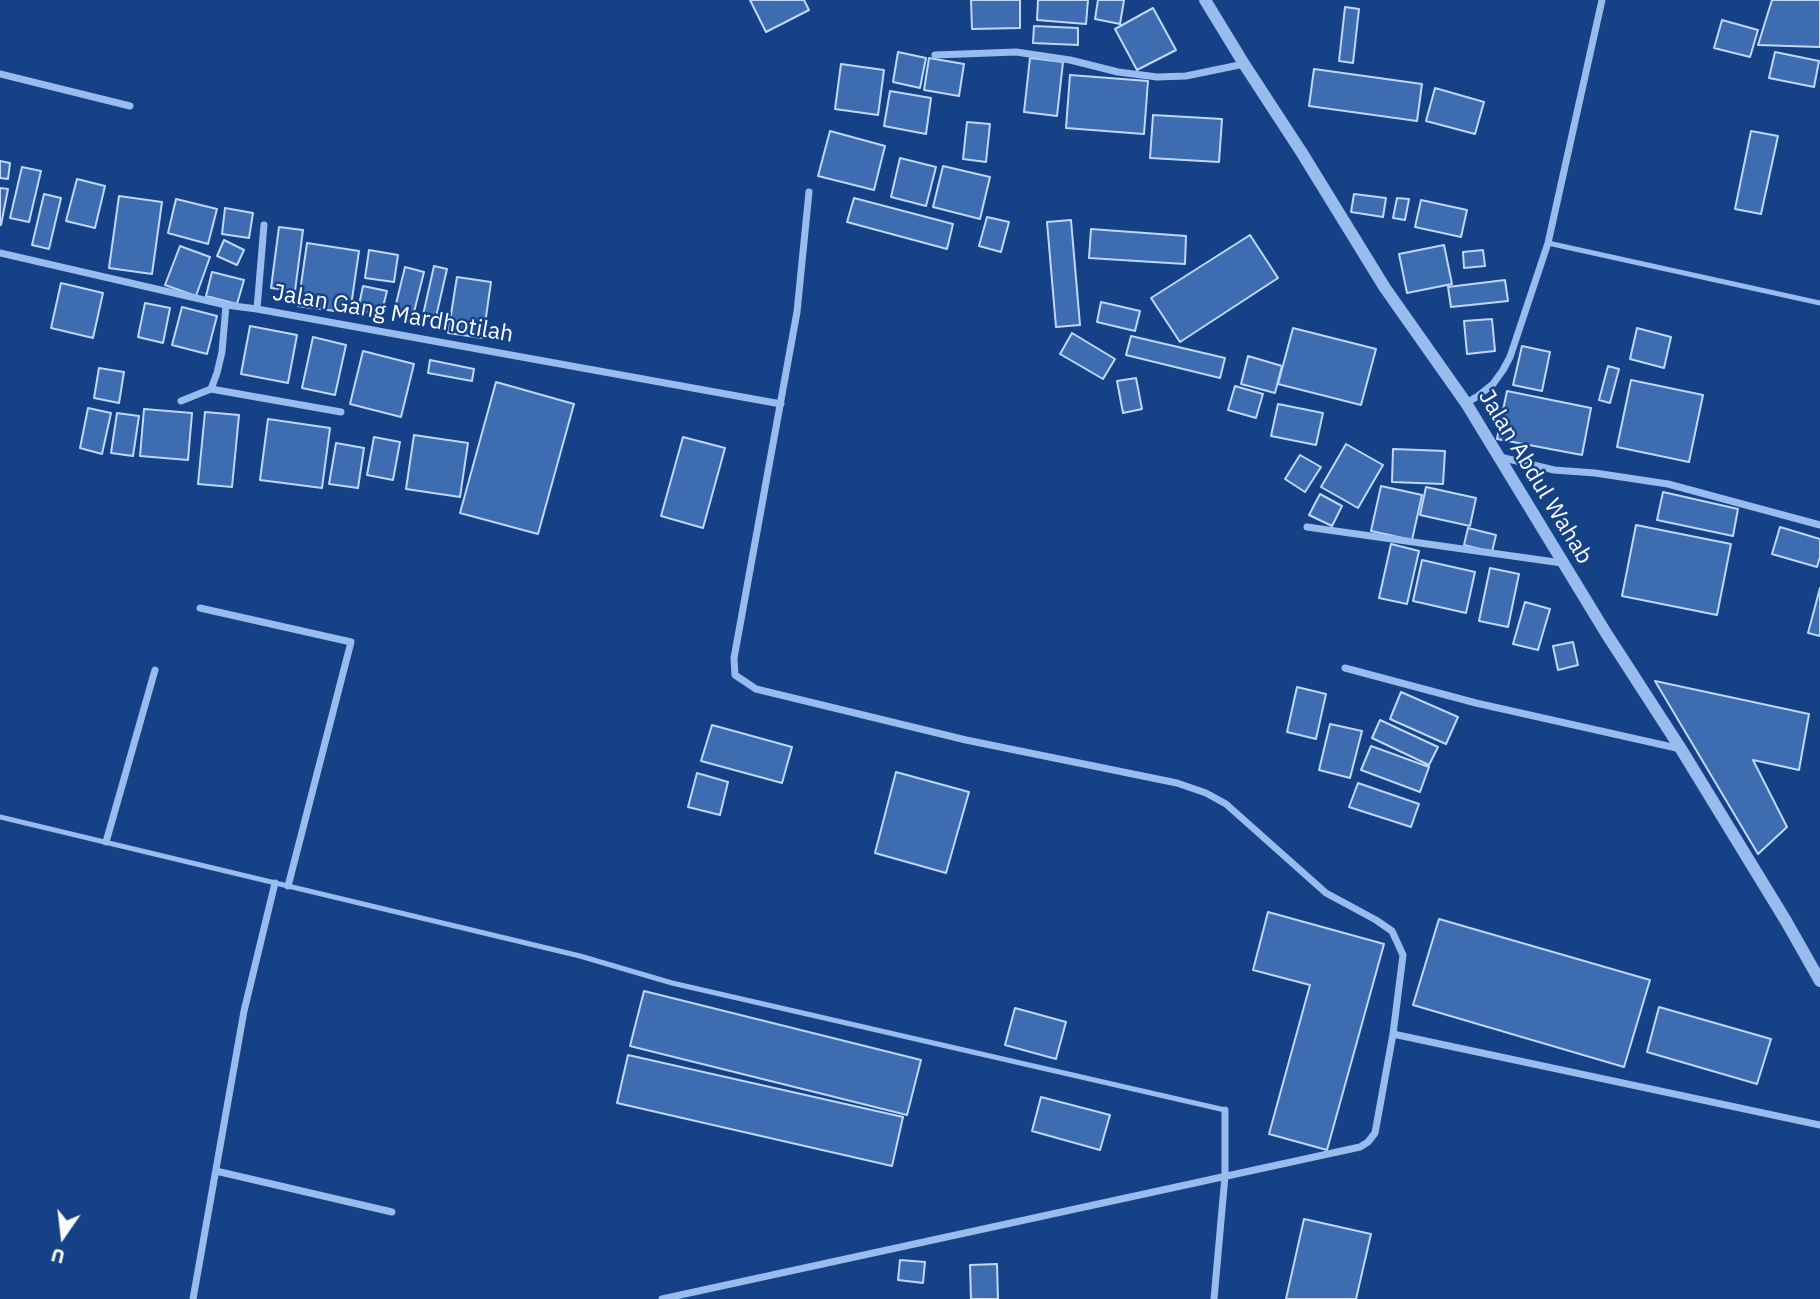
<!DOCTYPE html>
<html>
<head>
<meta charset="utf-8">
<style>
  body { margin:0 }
  #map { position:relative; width:1820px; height:1299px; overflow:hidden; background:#154286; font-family:"IBM Plex Sans",sans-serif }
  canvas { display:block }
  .north { position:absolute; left:28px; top:1201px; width:70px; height:70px; -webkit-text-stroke:5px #154286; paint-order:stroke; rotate:194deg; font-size:19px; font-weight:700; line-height:28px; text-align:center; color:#fff }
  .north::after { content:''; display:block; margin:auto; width:24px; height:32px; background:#fff; clip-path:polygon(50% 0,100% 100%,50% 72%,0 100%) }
</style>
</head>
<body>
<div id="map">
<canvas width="1820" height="1299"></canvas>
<div class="north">U</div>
</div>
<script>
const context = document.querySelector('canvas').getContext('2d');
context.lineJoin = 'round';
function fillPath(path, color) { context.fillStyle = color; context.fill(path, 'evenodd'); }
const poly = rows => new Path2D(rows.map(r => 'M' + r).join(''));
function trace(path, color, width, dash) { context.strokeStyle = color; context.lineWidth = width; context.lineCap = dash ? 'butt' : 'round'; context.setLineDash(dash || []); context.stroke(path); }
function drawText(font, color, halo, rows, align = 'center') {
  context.font = font + ' "IBM Plex Sans",sans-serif'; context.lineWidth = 5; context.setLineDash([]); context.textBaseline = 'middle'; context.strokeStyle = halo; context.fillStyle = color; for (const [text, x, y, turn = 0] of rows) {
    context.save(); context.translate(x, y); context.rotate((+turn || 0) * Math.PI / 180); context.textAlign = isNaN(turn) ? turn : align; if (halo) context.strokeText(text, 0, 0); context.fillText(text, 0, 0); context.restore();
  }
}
const building = poly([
  [750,0,804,0,809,10,766,32,750,0],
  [971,0,1020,0,1020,28,972,29,971,0],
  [1038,0,1088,0,1086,24,1037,20,1038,0],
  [1098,0,1124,0,1120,24,1095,19,1098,0],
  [1772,0,1820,0,1820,47,1758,45,1772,0],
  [1345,7,1359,9,1353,63,1339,61,1345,7],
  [1153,8,1176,50,1137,70,1115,29,1153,8],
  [1722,20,1758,30,1750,57,1714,48,1722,20],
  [1034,26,1078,28,1078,45,1033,43,1034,26],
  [898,52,926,58,920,88,893,82,898,52],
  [1775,52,1819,61,1814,87,1769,78,1775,52],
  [929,58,964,64,959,96,924,90,929,58],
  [1030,58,1063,62,1057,116,1024,112,1030,58],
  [841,64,884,70,878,115,835,109,841,64],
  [1314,69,1422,84,1417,121,1309,106,1314,69],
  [1070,75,1148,81,1144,134,1066,128,1070,75],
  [1435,88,1484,102,1475,134,1426,121,1435,88],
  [890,91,931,98,926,134,884,126,890,91],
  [1153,115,1222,119,1219,162,1150,158,1153,115],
  [967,122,990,124,986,162,963,159,967,122],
  [830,131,885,146,874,190,818,176,830,131],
  [1751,131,1778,136,1761,214,1735,209,1751,131],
  [900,158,936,167,926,206,891,197,900,158],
  [0,161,10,163,8,179,0,178,0,161],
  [943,166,990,177,980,219,933,207,943,166],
  [22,167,41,171,29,222,10,218,22,167],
  [77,179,105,186,95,228,66,221,77,179],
  [0,188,8,189,1,225,0,225,0,188],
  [44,194,61,198,49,249,32,245,44,194],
  [1354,194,1386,198,1383,217,1351,212,1354,194],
  [119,196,162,202,152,274,109,268,119,196],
  [854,198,953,224,947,249,847,222,854,198],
  [1397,198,1409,199,1405,220,1393,218,1397,198],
  [176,199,217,209,208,244,168,233,176,199],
  [1421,200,1467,210,1461,237,1415,227,1421,200],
  [225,208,253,213,249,238,222,234,225,208],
  [987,217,1009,222,1001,252,979,246,987,217],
  [1071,220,1080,325,1056,327,1047,222,1071,220],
  [279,227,303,230,295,291,271,288,279,227],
  [1091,229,1186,236,1185,264,1089,258,1091,229],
  [1250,235,1278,278,1180,342,1151,298,1250,235],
  [224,240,244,250,237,265,217,256,224,240],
  [307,243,359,251,350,313,298,306,307,243],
  [1444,245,1452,284,1407,293,1399,254,1444,245],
  [180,246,210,257,196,296,165,285,180,246],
  [369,250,398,255,394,282,365,278,369,250],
  [1483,250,1485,266,1464,268,1463,252,1483,250],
  [434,266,447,269,436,317,423,315,434,266],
  [405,267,424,272,413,316,394,312,405,267],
  [212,272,244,280,237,304,206,296,212,272],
  [457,277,491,282,483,338,448,333,457,277],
  [1505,280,1508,301,1451,307,1448,287,1505,280],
  [61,283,103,293,93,338,51,328,61,283],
  [363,286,387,291,381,315,358,310,363,286],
  [1101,302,1140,311,1135,331,1097,322,1101,302],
  [145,303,170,308,163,343,138,337,145,303],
  [182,307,217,316,207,354,172,345,182,307],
  [1492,319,1495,351,1467,354,1464,321,1492,319],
  [250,326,297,335,288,383,241,374,250,326],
  [1293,328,1376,349,1361,405,1278,384,1293,328],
  [1637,328,1671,337,1664,368,1630,359,1637,328],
  [1072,333,1115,359,1103,379,1060,354,1072,333],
  [1131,336,1225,358,1220,378,1126,355,1131,336],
  [313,337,346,345,335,395,302,388,313,337],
  [1522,346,1550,352,1542,391,1513,385,1522,346],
  [363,351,414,364,401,417,350,404,363,351],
  [1248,356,1282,366,1275,393,1241,384,1248,356],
  [430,360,474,369,472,381,428,373,430,360],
  [1608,366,1619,369,1610,403,1599,400,1608,366],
  [99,368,124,372,119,403,94,398,99,368],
  [1136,378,1142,409,1123,413,1117,381,1136,378],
  [1631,380,1703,395,1689,462,1617,447,1631,380],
  [496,382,574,404,538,534,460,513,496,382],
  [1235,386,1263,394,1256,418,1228,410,1235,386],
  [1507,391,1591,408,1582,455,1497,439,1507,391],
  [1278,404,1323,413,1316,445,1271,436,1278,404],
  [88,408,111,413,102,454,80,448,88,408],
  [144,409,192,413,188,460,140,456,144,409],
  [205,412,239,415,232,487,198,484,205,412],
  [117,413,139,416,133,456,111,453,117,413],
  [268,419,330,428,322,488,260,480,268,419],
  [414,435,468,443,460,497,406,489,414,435],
  [374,437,400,442,393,480,367,475,374,437],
  [683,437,725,448,703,528,661,516,683,437],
  [336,443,364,448,358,488,329,484,336,443],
  [1346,444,1383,465,1358,508,1321,487,1346,444],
  [1393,449,1445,451,1443,484,1392,482,1393,449],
  [1300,455,1321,467,1305,492,1285,479,1300,455],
  [1381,486,1422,495,1412,540,1371,531,1381,486],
  [1426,487,1476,498,1470,526,1420,515,1426,487],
  [1663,492,1738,509,1733,536,1657,520,1663,492],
  [1320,494,1342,506,1332,526,1309,515,1320,494],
  [1636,525,1731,544,1717,615,1622,596,1636,525],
  [1780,527,1820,539,1820,557,1817,567,1772,554,1780,527],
  [1468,528,1496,535,1492,552,1464,545,1468,528],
  [1391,544,1419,551,1407,604,1379,598,1391,544],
  [1422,560,1475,572,1466,613,1413,601,1422,560],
  [1490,568,1519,574,1508,627,1479,621,1490,568],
  [1820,588,1820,636,1808,633,1820,588],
  [1525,602,1550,609,1538,650,1513,644,1525,602],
  [1573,642,1578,665,1558,670,1553,646,1573,642],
  [1655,681,1809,714,1799,770,1753,760,1787,827,1758,854,1655,681],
  [1297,687,1326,694,1316,739,1287,732,1297,687],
  [1401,692,1458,717,1446,744,1390,719,1401,692],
  [1380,720,1438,747,1429,765,1372,738,1380,720],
  [1330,724,1362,731,1350,778,1319,770,1330,724],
  [712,725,792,747,782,783,701,761,712,725],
  [1371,746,1429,767,1420,792,1361,770,1371,746],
  [896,772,969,792,946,873,875,853,896,772],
  [697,773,728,782,720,815,688,807,697,773],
  [1358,783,1419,804,1411,827,1349,807,1358,783],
  [1268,912,1384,944,1327,1150,1269,1134,1310,985,1253,970,1268,912],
  [1439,919,1650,980,1624,1067,1413,1005,1439,919],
  [644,991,921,1060,907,1115,630,1046,644,991],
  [1659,1007,1771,1039,1757,1084,1647,1052,1659,1007],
  [1015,1008,1066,1022,1056,1059,1005,1045,1015,1008],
  [628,1055,903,1117,892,1166,617,1103,628,1055],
  [1041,1097,1110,1115,1100,1150,1032,1131,1041,1097],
  [1304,1219,1371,1234,1356,1299,1286,1299,1304,1219],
  [900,1260,925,1262,923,1283,898,1280,900,1260],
  [997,1264,998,1299,971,1299,970,1265,997,1264]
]);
fillPath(building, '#3d6cb0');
trace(building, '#bfd8fb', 2);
trace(poly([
  [1548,243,1820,303],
  [0,817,580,956,672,983,1225,1110]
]), '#99bcee', 5);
trace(poly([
  [935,55,1016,52,1070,60,1118,72,1157,77,1186,76,1244,64],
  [0,74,130,106],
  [0,253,226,305,257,309,781,404],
  [257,309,264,225],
  [211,389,341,412],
  [181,401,211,389,217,373,222,352,226,305],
  [1466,403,1478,396,1493,384,1503,370,1510,357,1548,243,1602,0],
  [1500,457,1554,470,1595,473,1668,484,1820,525],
  [1307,527,1562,563],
  [200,608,351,642,288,886],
  [1345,668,1476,703,1681,749],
  [106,842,155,670],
  [1393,1034,1820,1125],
  [216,1171,392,1212],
  [193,1299,244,1011,275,883],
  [662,1299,1360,1147,1368,1142,1375,1133,1393,1034,1403,955,1392,931,1376,920,1326,893,1226,804,1206,793,1177,783,966,740,756,689,735,675,734,658,797,312,809,192],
  [1214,1299,1225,1176,1225,1110]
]), '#99bcee', 7);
trace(poly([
  [1205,0,1244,64,1302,153,1385,288,1466,403,1606,633,1681,749,1786,921,1820,981]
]), '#99bcee', 12);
drawText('23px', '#fff', '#154286', [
  ["Jalan Gang Mardhotilah",393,314,10],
  ["Jalan Abdul Wahab",1535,477,59]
]);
</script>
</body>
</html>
